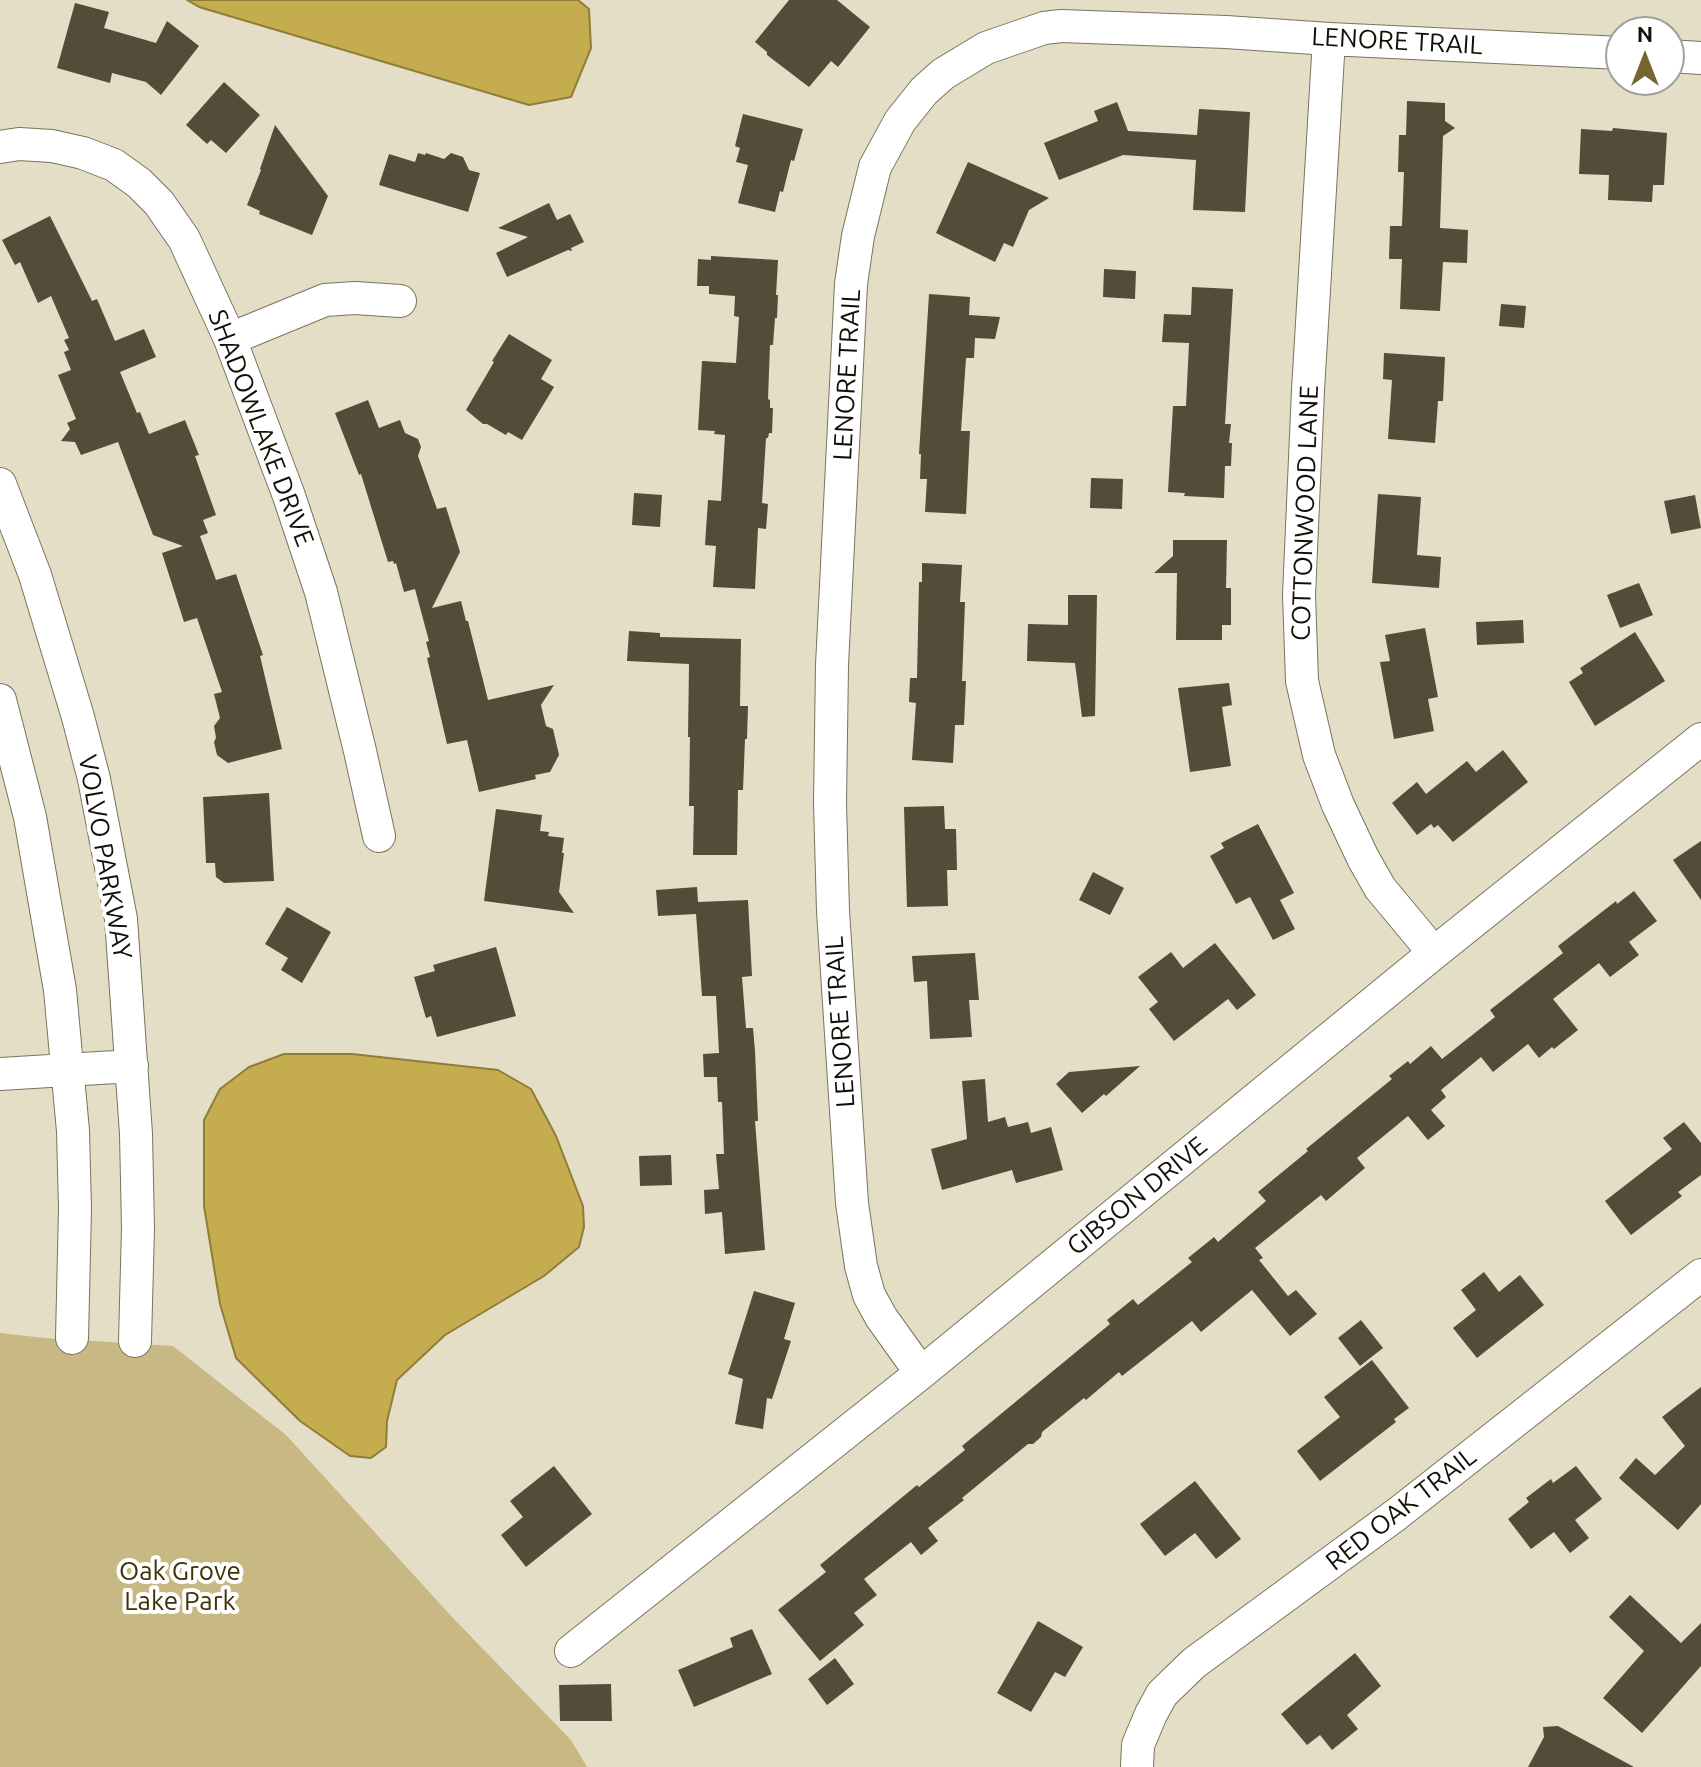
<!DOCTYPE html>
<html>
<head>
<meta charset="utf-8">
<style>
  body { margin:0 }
  #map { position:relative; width:1701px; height:1767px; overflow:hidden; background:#e5dec6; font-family:Ubuntu,sans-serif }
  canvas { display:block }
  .north { position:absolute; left:1605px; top:16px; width:80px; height:80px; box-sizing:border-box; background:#fff; border:2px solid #a09f9c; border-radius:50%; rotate:0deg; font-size:22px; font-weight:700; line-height:32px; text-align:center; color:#121008 }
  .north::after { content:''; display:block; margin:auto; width:28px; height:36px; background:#746633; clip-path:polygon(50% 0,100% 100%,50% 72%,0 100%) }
</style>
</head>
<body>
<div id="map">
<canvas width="1701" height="1767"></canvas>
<div class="north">N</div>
</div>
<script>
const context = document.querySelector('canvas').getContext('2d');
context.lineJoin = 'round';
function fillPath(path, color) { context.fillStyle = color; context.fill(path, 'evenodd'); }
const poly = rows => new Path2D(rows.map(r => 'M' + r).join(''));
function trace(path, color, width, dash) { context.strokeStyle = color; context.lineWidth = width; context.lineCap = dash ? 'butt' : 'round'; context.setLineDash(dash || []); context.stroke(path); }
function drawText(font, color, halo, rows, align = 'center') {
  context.font = font + ' Ubuntu,sans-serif'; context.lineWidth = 8; context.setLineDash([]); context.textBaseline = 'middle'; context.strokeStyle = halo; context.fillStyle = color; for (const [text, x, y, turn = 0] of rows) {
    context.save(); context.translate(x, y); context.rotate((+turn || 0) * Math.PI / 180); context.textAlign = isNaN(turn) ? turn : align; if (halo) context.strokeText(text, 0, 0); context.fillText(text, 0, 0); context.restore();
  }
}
fillPath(poly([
  [0,1333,45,1338,173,1346,286,1435,453,1618,571,1740,587,1767,0,1767]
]), '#c8b984');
const water = poly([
  [187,0,578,0,589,9,591,48,571,97,529,105,199,7,187,0],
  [284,1054,352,1054,498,1070,531,1089,556,1136,583,1206,584,1227,579,1247,544,1276,445,1335,397,1380,387,1421,386,1447,371,1458,350,1456,300,1421,236,1358,220,1304,204,1206,204,1120,220,1089,249,1067,284,1054]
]);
fillPath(water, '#c5ac4e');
trace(water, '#8f7d39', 2);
fillPath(poly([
  [789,0,837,0,870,27,838,67,831,61,809,87,767,55,767,52,755,42],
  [75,3,109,12,104,28,156,43,167,21,199,46,161,95,146,82,112,73,110,83,57,68],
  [224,82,260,115,226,153,211,140,207,144,186,125],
  [1407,101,1445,103,1445,121,1455,128,1443,136,1440,228,1468,230,1467,263,1443,262,1440,311,1400,309,1402,259,1389,259,1390,226,1402,226,1404,172,1398,172,1399,135,1406,135],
  [1117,102,1128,131,1197,135,1199,109,1250,112,1245,212,1193,210,1196,160,1123,155,1059,180,1044,143,1098,121,1094,111],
  [743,114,803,129,794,161,791,160,783,192,780,191,775,212,738,203,748,165,736,162,740,148,735,146],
  [275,125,328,196,312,235,259,214,260,211,247,205,261,170,260,169],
  [1613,128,1667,133,1664,185,1653,185,1652,202,1608,200,1609,175,1579,174,1581,129,1612,131],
  [418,153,425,155,426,153,444,159,451,153,463,157,469,170,480,173,468,212,379,185,389,154,415,162],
  [968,162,1049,198,1029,210,1013,247,1004,243,995,262,936,233],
  [549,203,557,220,570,214,584,242,571,248,572,251,568,250,507,277,496,253,528,237,498,228],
  [50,216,92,301,97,299,115,341,144,329,156,357,120,372,137,413,140,412,149,434,185,420,199,455,195,456,216,515,203,520,208,533,200,536,216,580,236,574,263,655,260,656,282,749,228,763,217,755,214,742,216,738,214,726,220,718,214,694,222,692,197,618,184,622,162,553,183,546,153,535,118,442,81,455,75,442,61,441,70,429,67,423,76,419,58,375,71,370,64,352,69,350,64,340,69,338,51,296,38,303,20,262,15,265,2,240],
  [711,256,778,260,776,295,778,295,777,318,775,318,773,345,770,345,768,399,770,400,770,408,773,408,772,433,769,433,768,438,766,438,762,503,768,504,766,529,758,528,755,589,713,587,716,546,705,545,708,500,721,501,725,435,714,434,715,431,698,430,702,361,736,363,739,317,734,316,735,296,709,294,709,286,697,286,698,259,711,260],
  [1104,269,1136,271,1135,299,1103,297],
  [1192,287,1233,289,1225,424,1231,424,1229,443,1232,443,1231,466,1225,466,1224,498,1184,496,1185,493,1168,492,1173,406,1186,406,1189,343,1162,342,1164,314,1191,315],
  [929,294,970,297,969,315,1000,317,995,339,975,338,974,358,966,358,961,431,970,431,966,514,925,512,927,479,920,479,921,454,919,454],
  [1501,304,1526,306,1524,328,1499,326],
  [509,334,552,360,541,379,554,387,522,440,508,432,506,435,487,424,483,424,466,410,494,362,492,361],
  [1384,353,1445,357,1443,401,1438,401,1435,443,1388,439,1392,380,1383,379],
  [368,400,379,428,400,420,405,433,418,439,421,447,418,456,437,509,446,507,460,552,432,608,461,601,466,621,468,621,488,700,554,685,541,705,546,726,553,729,559,755,550,772,535,775,536,779,479,792,467,740,447,744,427,658,430,657,426,642,429,641,415,589,404,592,396,563,394,564,393,561,388,562,361,474,359,475,335,413],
  [1091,478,1123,479,1122,509,1090,508],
  [634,493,662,495,660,527,632,525],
  [1378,494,1421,497,1417,555,1441,557,1439,588,1372,583],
  [1695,495,1701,528,1671,534,1664,501],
  [1173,540,1227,540,1226,588,1231,588,1231,625,1222,625,1222,640,1176,640,1177,573,1154,573,1173,556],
  [922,563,962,565,960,602,965,602,962,681,966,681,964,725,955,725,953,763,912,760,916,703,909,702,910,678,917,678,919,582,922,582],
  [1639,583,1653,615,1620,628,1607,595],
  [1068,595,1097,595,1095,716,1082,717,1075,663,1027,661,1028,624,1068,625],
  [1523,620,1524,643,1477,645,1476,622],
  [1425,628,1438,697,1428,699,1434,731,1394,739,1380,662,1390,661,1385,635],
  [629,631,660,633,660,637,741,639,740,706,748,706,747,739,745,739,743,790,738,790,737,855,693,855,694,806,689,806,690,737,688,737,689,664,627,661],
  [1635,632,1665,681,1595,726,1569,682,1583,673,1580,668],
  [1229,683,1232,705,1222,707,1231,766,1190,772,1178,688],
  [1503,750,1528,782,1453,842,1438,825,1434,828,1431,824,1417,835,1392,803,1417,782,1426,794,1467,761,1476,772],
  [269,793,274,881,224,883,216,877,215,863,206,863,203,797],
  [944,806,945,829,956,829,957,870,947,870,948,906,907,907,904,807],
  [496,809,542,815,540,831,549,832,548,836,564,838,562,853,564,853,559,892,574,913,484,901],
  [1258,824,1294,893,1280,900,1295,929,1273,940,1250,897,1236,904,1210,856,1224,848,1221,843],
  [1701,841,1701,900,1673,860],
  [1093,872,1124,888,1110,915,1079,900],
  [697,887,698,902,748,900,752,976,742,977,746,1028,753,1028,755,1051,758,1121,755,1121,765,1250,725,1254,722,1212,705,1214,704,1190,719,1189,716,1154,724,1154,722,1102,718,1102,717,1077,704,1077,703,1054,719,1053,716,996,702,996,696,914,658,916,656,890],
  [1634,891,1657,921,1629,942,1639,955,1610,977,1599,963,1553,999,1578,1030,1554,1049,1552,1047,1539,1058,1528,1044,1493,1072,1481,1057,1441,1090,1446,1097,1431,1110,1445,1126,1428,1140,1408,1116,1357,1158,1365,1168,1326,1201,1321,1195,1255,1248,1263,1258,1259,1260,1288,1296,1296,1290,1317,1314,1290,1336,1252,1290,1201,1332,1192,1321,1122,1376,1119,1372,1086,1400,1084,1398,1042,1432,1041,1437,1033,1444,1028,1444,962,1498,964,1500,928,1528,938,1541,921,1555,911,1542,864,1579,877,1595,854,1613,864,1625,820,1661,778,1610,826,1572,820,1565,917,1485,919,1487,965,1450,962,1446,1110,1324,1107,1320,1133,1299,1138,1305,1192,1262,1188,1258,1214,1237,1218,1242,1266,1201,1258,1192,1308,1151,1306,1149,1392,1079,1389,1076,1408,1061,1410,1064,1431,1046,1442,1059,1495,1017,1490,1010,1563,953,1558,946,1616,901,1617,904],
  [287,907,331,932,302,983,281,970,288,958,265,944],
  [1215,943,1256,995,1237,1010,1228,999,1174,1041,1149,1009,1158,1002,1138,977,1171,952,1183,968],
  [496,947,516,1016,437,1037,431,1016,426,1018,414,977,435,971,433,965],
  [975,953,979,1000,969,1000,972,1037,930,1039,927,981,914,982,912,956],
  [1140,1066,1106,1096,1104,1094,1082,1113,1056,1084,1069,1072],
  [985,1079,988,1122,1005,1117,1008,1127,1028,1122,1031,1133,1051,1127,1063,1170,1016,1183,1012,1170,942,1190,931,1149,967,1139,962,1081],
  [1684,1122,1701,1143,1701,1175,1678,1192,1682,1196,1631,1235,1605,1201,1672,1149,1663,1138],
  [671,1155,672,1185,640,1186,639,1156],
  [1484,1272,1499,1292,1520,1275,1544,1305,1477,1358,1453,1328,1476,1310,1461,1290],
  [754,1291,795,1303,784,1339,791,1341,772,1399,767,1398,763,1429,735,1424,743,1379,728,1374],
  [1361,1320,1383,1348,1360,1366,1338,1338],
  [1372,1360,1409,1408,1394,1419,1396,1422,1320,1481,1297,1451,1340,1417,1324,1397],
  [1701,1387,1701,1504,1678,1530,1619,1478,1636,1458,1655,1475,1685,1446,1662,1417],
  [554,1466,592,1514,526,1567,501,1535,523,1517,510,1501],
  [1576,1466,1602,1499,1575,1520,1589,1538,1570,1553,1554,1532,1531,1549,1508,1519,1529,1502,1526,1498,1551,1479,1553,1483],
  [1195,1481,1241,1539,1216,1559,1195,1533,1165,1556,1140,1524],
  [1630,1595,1681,1643,1701,1623,1701,1666,1642,1733,1603,1698,1644,1651,1609,1617],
  [1038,1621,1083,1647,1065,1677,1055,1672,1031,1712,997,1693],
  [752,1629,772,1674,694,1707,678,1670,733,1647,730,1638],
  [1355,1653,1381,1686,1347,1715,1358,1729,1332,1750,1320,1735,1307,1745,1281,1714],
  [835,1658,854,1684,827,1705,808,1679],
  [611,1684,612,1721,560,1721,559,1685],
  [1558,1726,1634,1767,1528,1767,1544,1737,1543,1727]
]), '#524c38');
const street = poly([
  [1329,39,1308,390,1299,595,1302,681,1319,755,1338,805,1363,858,1380,888,1434,953],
  [1669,56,1701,58],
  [0,147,19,144,52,146,83,153,114,165,139,183,159,203,184,239,230,339,289,496,321,592,360,751,379,836],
  [230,339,325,300,355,298,400,301],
  [0,484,35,575,78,717,94,779,121,919,136,1134,138,1228,135,1341],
  [0,700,30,817,60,990,73,1131,75,1209,72,1338],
  [0,1074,132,1066],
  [921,1373,881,1317,869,1295,861,1266,852,1203,833,911,830,803,832,665,851,284,858,236,875,167,900,121,924,91,943,74,986,48,1044,28,1061,26,1226,32,1329,39,1621,53],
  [571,1651,921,1373,1434,953,1701,739],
  [1137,1767,1138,1745,1151,1714,1162,1694,1194,1663,1397,1514,1701,1275]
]);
trace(street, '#79735d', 34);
trace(street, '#fff', 32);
drawText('26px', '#121008', '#fff', [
  ["LENORE TRAIL",1397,41,3],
  ["LENORE TRAIL",847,375,-87],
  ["SHADOWLAKE DRIVE",261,428,69],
  ["COTTONWOOD LANE",1305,513,-88],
  ["VOLVO PARKWAY",105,857,80],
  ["LENORE TRAIL",840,1022,-94],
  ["GIBSON DRIVE",1137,1196,-39],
  ["RED OAK TRAIL",1401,1509,-38]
]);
drawText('26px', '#3d3309', '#fff', [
  ["Oak Grove",180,1571],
  ["Lake Park",180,1601]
]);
</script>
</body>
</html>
